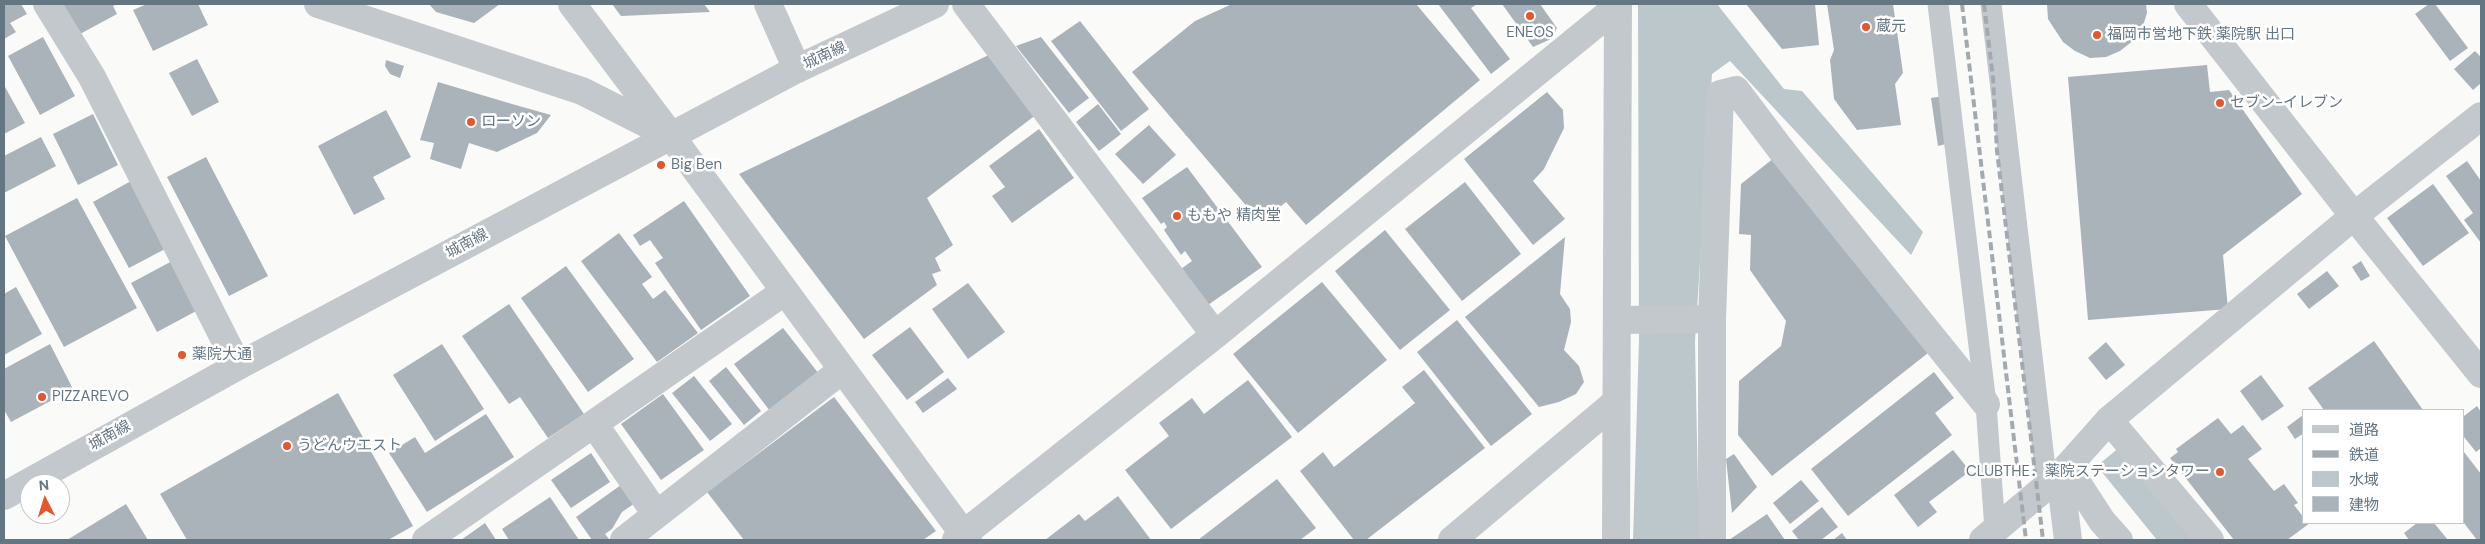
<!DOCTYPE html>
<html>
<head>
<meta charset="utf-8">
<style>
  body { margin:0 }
  #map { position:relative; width:2485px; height:544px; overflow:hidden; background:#fafaf8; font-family:"DM Sans","Noto Sans JP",sans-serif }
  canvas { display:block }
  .frame { position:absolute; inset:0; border:5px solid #657683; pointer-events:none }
  .legend { position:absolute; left:2302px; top:409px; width:162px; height:115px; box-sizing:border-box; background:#fff; border:1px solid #c1c8cd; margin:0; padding:6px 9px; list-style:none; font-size:15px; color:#657683 }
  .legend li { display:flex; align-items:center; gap:10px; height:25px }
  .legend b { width:25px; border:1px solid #c1c8cd }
  .north { position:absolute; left:20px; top:474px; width:50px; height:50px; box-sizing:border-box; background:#fff; border:1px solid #c1c8cd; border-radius:50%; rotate:355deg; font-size:14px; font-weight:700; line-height:20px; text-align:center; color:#657683 }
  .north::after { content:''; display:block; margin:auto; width:18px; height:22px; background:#e4572e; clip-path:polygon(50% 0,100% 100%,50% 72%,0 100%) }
</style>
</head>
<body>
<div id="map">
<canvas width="2485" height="544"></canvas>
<div class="frame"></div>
<ul class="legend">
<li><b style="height:6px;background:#c3c8cc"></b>道路</li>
<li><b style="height:6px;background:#a2aab0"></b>鉄道</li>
<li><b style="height:14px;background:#bbc7cb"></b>水域</li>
<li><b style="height:14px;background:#aab3b9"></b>建物</li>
</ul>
<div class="north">N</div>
</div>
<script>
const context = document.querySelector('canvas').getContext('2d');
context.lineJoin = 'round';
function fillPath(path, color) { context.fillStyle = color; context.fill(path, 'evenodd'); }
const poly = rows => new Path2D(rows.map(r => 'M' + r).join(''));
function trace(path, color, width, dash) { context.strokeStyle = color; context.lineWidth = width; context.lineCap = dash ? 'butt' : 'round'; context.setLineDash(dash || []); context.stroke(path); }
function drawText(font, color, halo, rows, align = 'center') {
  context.font = font + ' "DM Sans","Noto Sans JP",sans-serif'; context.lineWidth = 5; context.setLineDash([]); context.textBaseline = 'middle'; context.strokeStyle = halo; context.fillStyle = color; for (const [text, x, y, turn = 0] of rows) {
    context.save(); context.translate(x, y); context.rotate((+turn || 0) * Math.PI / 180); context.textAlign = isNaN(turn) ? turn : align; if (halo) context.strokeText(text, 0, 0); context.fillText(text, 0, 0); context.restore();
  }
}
fillPath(poly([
  [1638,4,1717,4,1784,89,1802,91,1923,232,1911,255,1730,61,1712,74,1695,341,1699,540,1633,540,1639,340],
  [2121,446,2198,540,2157,540,2097,466]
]), '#bbc7cb');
fillPath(poly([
  [4,4,21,4,27,14,10,23,16,32,4,39],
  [63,4,117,4,113,6,117,14,80,34],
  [147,4,198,4,208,25,153,51,133,10],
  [429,4,500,4,474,23,436,12],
  [612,4,704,4,710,12,621,16],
  [1232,4,1416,4,1480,80,1306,225,1286,202,1261,223,1132,72,1195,21],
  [1438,4,1477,4,1471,8,1510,59,1491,74],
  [1502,4,1540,4,1557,28,1551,39,1533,47],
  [1746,4,1815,4,1819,45,1782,49],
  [1827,4,1893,4,1903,73,1895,84,1901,125,1857,130,1834,99,1830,60,1834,50],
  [2047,4,2146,4,2147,13,2142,29,2134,40,2120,51,2106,57,2090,58,2075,51,2063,42,2048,19],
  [2429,4,2435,4,2468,48,2450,61,2415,14],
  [1080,21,1149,109,1121,131,1051,41],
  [43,37,75,96,40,115,8,56],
  [1041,37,1089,98,1069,113,1016,46],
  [2475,51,2481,57,2481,83,2473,90,2454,69],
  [993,53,1037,114,927,198,953,245,935,258,941,271,932,274,937,285,864,339,739,174],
  [197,59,219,102,192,116,169,73],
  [386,60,404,66,400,78,390,74,385,66],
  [2207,65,2210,92,2229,90,2302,194,2223,255,2228,309,2088,320,2068,77],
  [438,82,512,104,551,115,537,133,497,152,469,143,461,169,430,159,434,143,420,140],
  [4,85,25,123,4,134],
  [1547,92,1563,110,1564,128,1544,169,1533,181,1565,219,1533,245,1464,159],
  [1944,96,1950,143,1938,146,1931,98],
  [1098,104,1121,134,1099,151,1076,122],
  [386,110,411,157,373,177,385,199,354,215,318,146],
  [93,114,118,165,78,185,53,134],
  [1149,125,1176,155,1143,184,1115,154],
  [1039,129,1074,178,1012,223,992,196,1005,187,989,166],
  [41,137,56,166,4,193,4,156],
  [206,157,268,276,229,296,167,177],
  [1774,158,1928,353,1772,476,1738,435,1739,381,1781,346,1786,321,1750,270,1751,235,1739,234,1741,184],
  [2467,161,2481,181,2481,243,2464,220,2473,213,2446,176],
  [1187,167,1262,267,1208,305,1181,269,1192,261,1185,251,1181,255,1164,230,1167,227,1164,222,1161,224,1142,198],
  [131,181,167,248,129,268,93,202],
  [1465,182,1521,254,1462,301,1405,229],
  [2433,184,2469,233,2423,266,2387,218],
  [77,198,137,308,64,347,5,236],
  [684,201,750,296,701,330,655,263,663,258,650,240,640,246,633,235],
  [1385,230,1450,310,1400,350,1335,271],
  [619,233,652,277,642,284,653,299,665,290,698,333,657,362,581,261],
  [1565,237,1560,294,1570,309,1571,322,1564,350,1579,366,1584,382,1576,394,1559,402,1539,407,1465,317],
  [174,260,200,309,157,332,131,283],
  [2361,261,2370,276,2361,281,2352,267],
  [566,266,634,359,588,392,521,298],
  [2327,271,2339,286,2309,309,2297,294],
  [1322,282,1387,360,1298,433,1233,354],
  [968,283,1005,332,968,359,932,309],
  [16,287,42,334,4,355,4,294],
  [509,304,584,414,548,438,520,397,509,404,462,336],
  [1457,320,1532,414,1491,446,1417,352],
  [910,327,944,372,907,400,872,355],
  [783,328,819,374,770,411,734,364],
  [2374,341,2423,410,2324,410,2308,388],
  [2106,342,2125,365,2106,380,2088,358],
  [50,344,73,389,11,422,4,410,4,369],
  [442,344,484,409,435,441,393,375],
  [726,367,761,411,744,425,709,381],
  [1424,370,1485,448,1366,540,1354,540,1300,471,1323,452,1334,467,1415,403,1402,387],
  [1934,372,1954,398,1935,413,1952,435,1848,516,1811,469],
  [2261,375,2284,406,2262,421,2240,391],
  [694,376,732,424,710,441,672,393],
  [948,378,957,389,923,413,915,402],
  [1248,380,1292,437,1171,529,1125,470,1169,436,1159,423,1192,398,1204,414],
  [338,393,413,526,388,540,187,540,160,494],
  [663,394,704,450,661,480,621,424],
  [834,397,936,531,923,540,744,540,707,492],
  [2477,406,2481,412,2481,448,2476,452,2464,437,2464,416],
  [486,414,514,457,427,512,389,453,415,437,425,453],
  [2303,415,2304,433,2295,439,2287,427],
  [2218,418,2231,434,2243,425,2262,449,2248,459,2274,491,2284,484,2298,503,2294,505,2304,518,2304,523,2310,523,2287,540,2234,540,2170,458,2178,452,2176,449],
  [1953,450,1970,471,1929,502,1937,512,1918,527,1894,495],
  [2464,452,2481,474,2481,540,2477,540,2464,523],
  [591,453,610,482,571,508,551,480],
  [1734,454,1757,487,1732,513,1726,459],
  [1277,479,1316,528,1300,540,1198,540],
  [1801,480,1819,501,1790,524,1773,503],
  [621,485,635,503,622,512,612,529,605,534,609,539,592,540,576,517],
  [1118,496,1151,540,1045,540,1079,514,1085,521],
  [550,497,579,540,509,540,502,529],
  [126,504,148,540,67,540],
  [1822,507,1838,527,1821,540,1799,540,1792,531],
  [1767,514,1785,540,1729,540],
  [485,523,496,540,461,540],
  [2417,523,2434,523,2448,540,2409,540,2404,533],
  [1842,533,1847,540,1833,540]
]), '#aab3b9');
trace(poly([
  [1938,4,1986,404,1995,530],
  [1991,4,2047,485]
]), '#c3c8cc', 21);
trace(poly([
  [47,4,92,77,238,366],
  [318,4,582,91,671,136,968,540],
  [768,4,797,69],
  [966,4,1215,335],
  [2188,4,2354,216,2481,374],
  [1712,319,1712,540],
  [1618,320,1712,319,1720,94,1736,90,1782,151],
  [594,424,656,514],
  [2060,475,2068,540],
  [426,540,784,292],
  [624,540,842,370],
  [956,540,1215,335,1618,6],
  [1452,540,1615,403],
  [1983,540,2060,475,2109,420,2354,216,2481,116]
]), '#c3c8cc', 28);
trace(poly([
  [572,4,671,136],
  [1782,151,1986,404],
  [2109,420,2210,540],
  [2067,467,2102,521,2119,540],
  [4,496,238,366,797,69,935,4],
  [1616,540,1618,4]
]), '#c3c8cc', 28);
trace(poly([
  [1962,4,2026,540],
  [1984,4,1993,78,1997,151,2043,540]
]), '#a2aab0', 4, [8, 4]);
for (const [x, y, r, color] of [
  [1530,16,5,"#e4572e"],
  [1866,27,5,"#e4572e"],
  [2097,35,5,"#e4572e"],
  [2220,103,5,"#e4572e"],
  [471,122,5,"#e4572e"],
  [661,165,5,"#e4572e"],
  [1177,216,5,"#e4572e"],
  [182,355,5,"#e4572e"],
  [42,397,5,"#e4572e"],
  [287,446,5,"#e4572e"],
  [2220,472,5,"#e4572e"]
]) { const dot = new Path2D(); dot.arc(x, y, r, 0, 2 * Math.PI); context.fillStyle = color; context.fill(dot); trace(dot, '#fff', 2); }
drawText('15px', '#657683', '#fff', [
  ["蔵元",1876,27],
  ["ENEOS",1530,33,"center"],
  ["福岡市営地下鉄 薬院駅 出口",2107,35],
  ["セブン-イレブン",2230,103],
  ["ローソン",481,122],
  ["Big Ben",671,165],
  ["ももや 精肉堂",1187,216],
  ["薬院大通",192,355],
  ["PIZZAREVO",52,397],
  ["うどんウエスト",297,446],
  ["CLUBTHE．薬院ステーションタワー",2210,472,"right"]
], 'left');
drawText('15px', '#657683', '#fff', [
  ["城南線",825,56,-25],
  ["城南線",467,244,-28],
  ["城南線",110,436,-29]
]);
</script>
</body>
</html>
